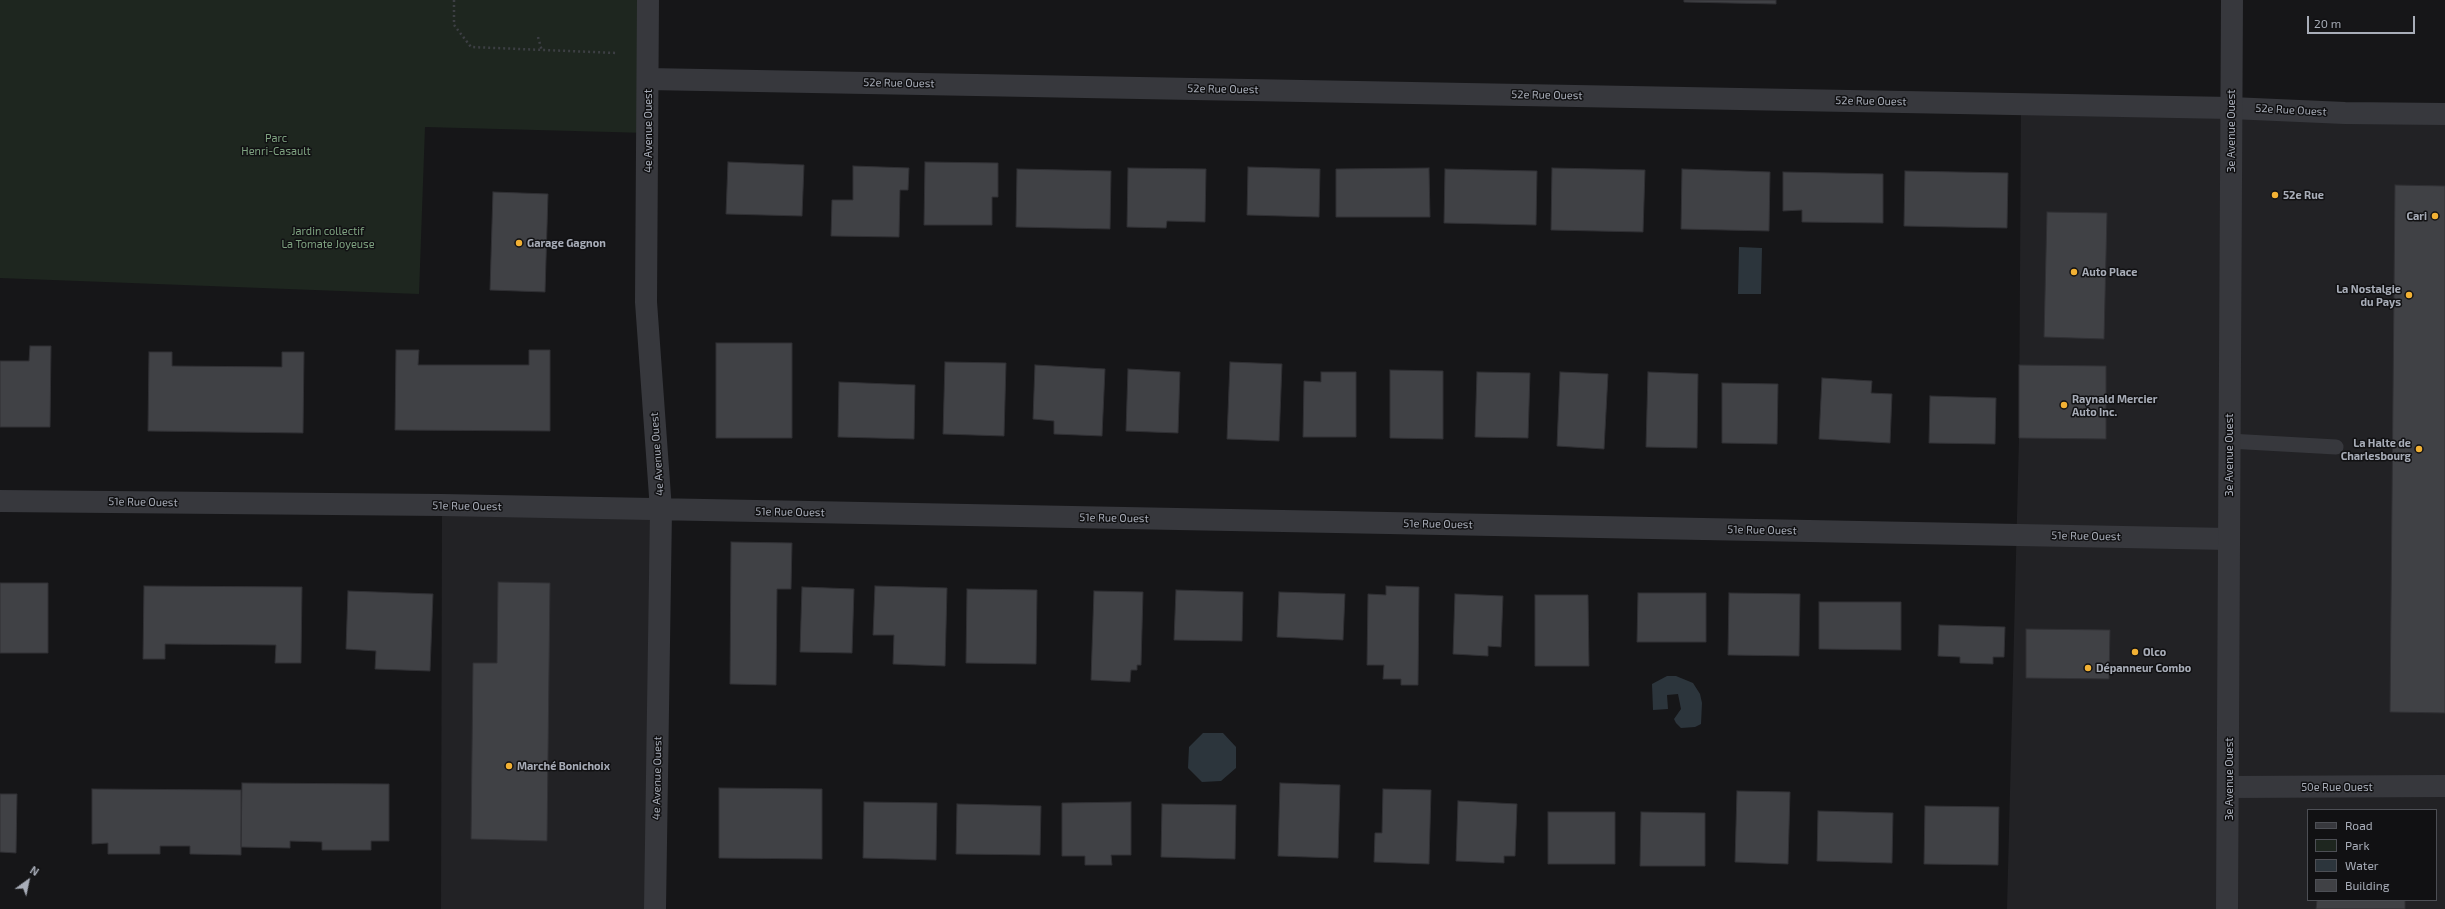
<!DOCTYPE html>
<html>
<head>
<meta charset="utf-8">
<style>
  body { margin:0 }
  #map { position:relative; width:2445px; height:909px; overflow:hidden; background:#161618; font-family:"Exo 2",sans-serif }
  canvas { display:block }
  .legend { position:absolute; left:2307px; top:809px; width:130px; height:92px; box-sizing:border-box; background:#111113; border:1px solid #4d4f55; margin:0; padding:5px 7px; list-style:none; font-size:12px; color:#a8adb8 }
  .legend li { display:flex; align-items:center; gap:8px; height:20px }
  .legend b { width:20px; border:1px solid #4d4f55 }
  .north { position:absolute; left:8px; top:861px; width:40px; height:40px; -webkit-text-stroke:3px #111113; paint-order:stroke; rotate:33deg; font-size:11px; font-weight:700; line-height:16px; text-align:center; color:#a8adb8 }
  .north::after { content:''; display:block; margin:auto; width:14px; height:18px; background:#a8adb8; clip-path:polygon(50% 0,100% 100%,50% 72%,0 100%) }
  .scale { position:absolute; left:2307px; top:16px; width:108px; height:18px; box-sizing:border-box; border:2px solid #a8adb8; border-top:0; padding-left:5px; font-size:12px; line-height:14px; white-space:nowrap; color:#a8adb8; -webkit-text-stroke:3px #111113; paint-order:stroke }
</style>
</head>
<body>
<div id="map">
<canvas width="2445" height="909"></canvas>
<ul class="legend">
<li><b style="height:5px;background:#37383d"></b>Road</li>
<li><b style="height:11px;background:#1e261f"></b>Park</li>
<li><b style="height:11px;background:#2c353c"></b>Water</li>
<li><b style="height:11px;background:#404145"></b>Building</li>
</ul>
<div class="north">N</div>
<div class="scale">20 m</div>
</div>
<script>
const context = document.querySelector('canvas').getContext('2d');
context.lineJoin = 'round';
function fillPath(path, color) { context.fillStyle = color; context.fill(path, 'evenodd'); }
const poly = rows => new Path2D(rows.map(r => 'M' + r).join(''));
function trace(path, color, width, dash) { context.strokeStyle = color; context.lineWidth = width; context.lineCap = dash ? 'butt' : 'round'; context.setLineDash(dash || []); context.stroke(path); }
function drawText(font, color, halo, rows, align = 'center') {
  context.font = font + ' "Exo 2",sans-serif'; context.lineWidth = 3; context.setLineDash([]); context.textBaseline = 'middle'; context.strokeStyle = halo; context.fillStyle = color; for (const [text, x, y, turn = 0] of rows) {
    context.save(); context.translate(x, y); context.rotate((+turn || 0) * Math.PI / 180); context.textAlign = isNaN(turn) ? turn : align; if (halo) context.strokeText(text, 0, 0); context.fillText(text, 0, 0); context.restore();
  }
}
fillPath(poly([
  [2021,104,2445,114,2445,909,2007,909,2019,438],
  [2308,810,2436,810,2436,900,2308,900],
  [442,505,661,510,655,909,441,909]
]), '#222225');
fillPath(poly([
  [0,0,648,0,648,133,425,127,419,294,0,278]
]), '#1e261f');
fillPath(poly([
  [1739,247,1762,248,1761,294,1738,294],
  [1667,676,1676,676,1693,683,1700,694,1702,703,1701,724,1695,727,1681,728,1676,723,1674,719,1681,709,1678,694,1667,695,1668,709,1653,710,1652,684],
  [1203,733,1223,733,1236,747,1236,768,1221,781,1202,782,1188,768,1189,747]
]), '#2c353c');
const building = poly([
  [1684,0,1776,0,1776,4,1684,2,1684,0],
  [728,162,804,165,802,216,726,214,728,162],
  [925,162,998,163,998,197,992,197,992,225,924,225,925,162],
  [853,166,909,168,908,190,900,190,899,237,831,236,832,200,853,200,853,166],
  [1248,167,1320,169,1319,217,1247,215,1248,167],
  [1128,168,1206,169,1205,222,1167,221,1166,228,1127,227,1128,168],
  [1429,168,1430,217,1336,217,1336,169,1429,168],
  [1552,168,1645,170,1643,232,1551,230,1552,168],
  [1017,169,1111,171,1110,229,1016,227,1017,169],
  [1445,169,1537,171,1536,225,1444,223,1445,169],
  [1682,169,1770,172,1769,231,1681,229,1682,169],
  [1905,171,2008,173,2007,228,1904,226,1905,171],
  [1783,172,1883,174,1883,223,1802,222,1802,210,1783,211,1783,172],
  [2395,185,2445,186,2445,713,2390,712,2395,185],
  [493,192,548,194,545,292,490,290,493,192],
  [2047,212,2107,213,2104,339,2044,337,2047,212],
  [716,343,792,343,792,438,716,438,716,343],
  [30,346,51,346,50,427,0,427,0,361,29,361,30,346],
  [396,350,419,350,418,365,529,365,529,350,550,350,550,431,395,430,396,350],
  [149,352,172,352,172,366,282,367,282,352,304,352,303,433,148,431,149,352],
  [945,362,1006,363,1004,436,943,434,945,362],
  [1230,362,1282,364,1279,441,1227,439,1230,362],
  [1035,365,1105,369,1102,436,1054,434,1054,421,1033,419,1035,365],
  [2019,365,2106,366,2106,439,2019,438,2019,365],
  [1128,369,1180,372,1178,433,1126,431,1128,369],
  [1390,370,1443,371,1443,439,1390,438,1390,370],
  [1321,372,1356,372,1356,437,1303,437,1304,381,1321,382,1321,372],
  [1477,372,1530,373,1528,438,1475,437,1477,372],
  [1560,372,1608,374,1604,449,1557,446,1560,372],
  [1648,372,1698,374,1697,448,1646,447,1648,372],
  [1822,378,1872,381,1871,393,1892,394,1890,443,1819,439,1822,378],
  [839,382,915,385,914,439,838,437,839,382],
  [1722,383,1778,384,1777,444,1722,443,1722,383],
  [1930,396,1996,398,1995,444,1929,443,1930,396],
  [731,542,792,543,791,589,777,589,776,685,730,684,731,542],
  [498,582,550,583,547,841,471,839,473,663,497,663,498,582],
  [0,583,48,583,48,653,0,653,0,583],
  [144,586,302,587,301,663,275,663,276,645,165,644,165,659,143,659,144,586],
  [875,586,947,588,945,666,893,664,894,635,873,635,875,586],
  [1386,586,1419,587,1418,685,1401,685,1401,679,1383,679,1384,665,1367,665,1368,594,1386,595,1386,586],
  [802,587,854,589,852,653,800,652,802,587],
  [967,589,1037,590,1036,664,966,663,967,589],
  [1176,590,1243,592,1242,641,1174,640,1176,590],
  [348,591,433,594,430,671,375,669,376,651,346,649,348,591],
  [1094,591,1143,592,1141,665,1137,665,1137,670,1131,670,1130,682,1091,680,1094,591],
  [1279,592,1345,594,1343,640,1277,637,1279,592],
  [1638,593,1706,593,1706,642,1637,642,1638,593],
  [1729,593,1800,594,1799,656,1728,655,1729,593],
  [1455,594,1503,596,1501,647,1488,646,1488,656,1453,654,1455,594],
  [1535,595,1588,595,1589,666,1535,666,1535,595],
  [1819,602,1901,602,1901,650,1819,649,1819,602],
  [1939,625,2005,627,2004,657,1993,657,1993,664,1960,663,1960,657,1938,656,1939,625],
  [2026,629,2110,630,2109,679,2026,678,2026,629],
  [242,783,389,784,389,841,371,841,371,850,322,850,322,842,290,841,290,848,241,847,242,783],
  [1280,783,1340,785,1338,858,1278,856,1280,783],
  [719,788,822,789,822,859,719,858,719,788],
  [92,789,241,790,241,855,190,854,190,846,160,846,160,854,108,854,108,843,92,844,92,789],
  [1383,789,1431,790,1429,864,1374,862,1375,833,1382,833,1383,789],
  [1737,791,1790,792,1788,864,1735,862,1737,791],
  [0,794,17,794,16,853,0,852,0,794],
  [1458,801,1517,804,1515,856,1504,856,1504,863,1456,861,1458,801],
  [864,802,937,803,936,860,863,858,864,802],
  [1131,802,1131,855,1111,855,1112,865,1085,865,1085,856,1062,856,1062,803,1131,802],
  [957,804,1041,806,1040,855,956,854,957,804],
  [1162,804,1236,805,1235,859,1161,857,1162,804],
  [1925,806,1999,807,1998,865,1924,864,1925,806],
  [1818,811,1893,813,1892,863,1817,861,1818,811],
  [1548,812,1615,812,1615,864,1548,864,1548,812],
  [1641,812,1705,813,1705,866,1640,866,1641,812],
  [2317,900,2405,900,2405,909,2316,909,2317,900]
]);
fillPath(building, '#404145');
trace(building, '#303034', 1);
trace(poly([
  [454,0,454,25,471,47,617,53],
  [538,37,542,51]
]), '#3d3f44', 2.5, [2, 3]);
trace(poly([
  [2229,441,2336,447]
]), '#37383d', 15);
trace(poly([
  [648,0,646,302,661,510,655,909],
  [648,79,2231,108,2345,113,2445,114],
  [0,501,442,505,2229,539],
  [2229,787,2445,786]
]), '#37383d', 22);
trace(poly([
  [2227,909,2232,0]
]), '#37383d', 22);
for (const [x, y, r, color] of [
  [2275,195,4,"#f2b134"],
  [2435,216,4,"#f2b134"],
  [519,243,4,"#f2b134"],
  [2074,272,4,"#f2b134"],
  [2409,295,4,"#f2b134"],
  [2064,405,4,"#f2b134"],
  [2419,449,4,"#f2b134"],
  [2135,652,4,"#f2b134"],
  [2088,668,4,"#f2b134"],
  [509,766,4,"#f2b134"]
]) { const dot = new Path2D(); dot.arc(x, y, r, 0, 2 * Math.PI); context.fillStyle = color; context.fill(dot); trace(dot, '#111113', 1.5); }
drawText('11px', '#a8adb8', '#111113', [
  ["52e Rue Ouest",899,83,1],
  ["52e Rue Ouest",1223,89,1],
  ["52e Rue Ouest",1547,95,1],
  ["52e Rue Ouest",1871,101,1],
  ["52e Rue Ouest",2291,110,3],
  ["4e Avenue Ouest",648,131,-90],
  ["3e Avenue Ouest",2231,131,-90],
  ["4e Avenue Ouest",657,454,-94],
  ["3e Avenue Ouest",2229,455,-90],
  ["51e Rue Ouest",143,502,1],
  ["51e Rue Ouest",467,506,1],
  ["51e Rue Ouest",790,512,1],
  ["51e Rue Ouest",1114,518,1],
  ["51e Rue Ouest",1438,524,1],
  ["51e Rue Ouest",1762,530,1],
  ["51e Rue Ouest",2086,536,1],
  ["4e Avenue Ouest",657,778,-89],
  ["3e Avenue Ouest",2229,779,-90],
  ["50e Rue Ouest",2337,787]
]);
drawText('11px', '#7fa381', '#111113', [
  ["Parc",276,138],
  ["Henri-Casault",276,151],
  ["Jardin collectif",328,231],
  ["La Tomate Joyeuse",328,244]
]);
drawText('bold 11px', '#a8adb8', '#111113', [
  ["52e Rue",2283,195],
  ["Cari",2427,216,"right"],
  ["Garage Gagnon",527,243],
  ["Auto Place",2082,272],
  ["La Nostalgie",2401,289,"right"],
  ["du Pays",2401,302,"right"],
  ["Raynald Mercier",2072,399],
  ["Auto Inc.",2072,412],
  ["La Halte de",2411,443,"right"],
  ["Charlesbourg",2411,456,"right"],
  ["Olco",2143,652],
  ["Dépanneur Combo",2096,668],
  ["Marché Bonichoix",517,766]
], 'left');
</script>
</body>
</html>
